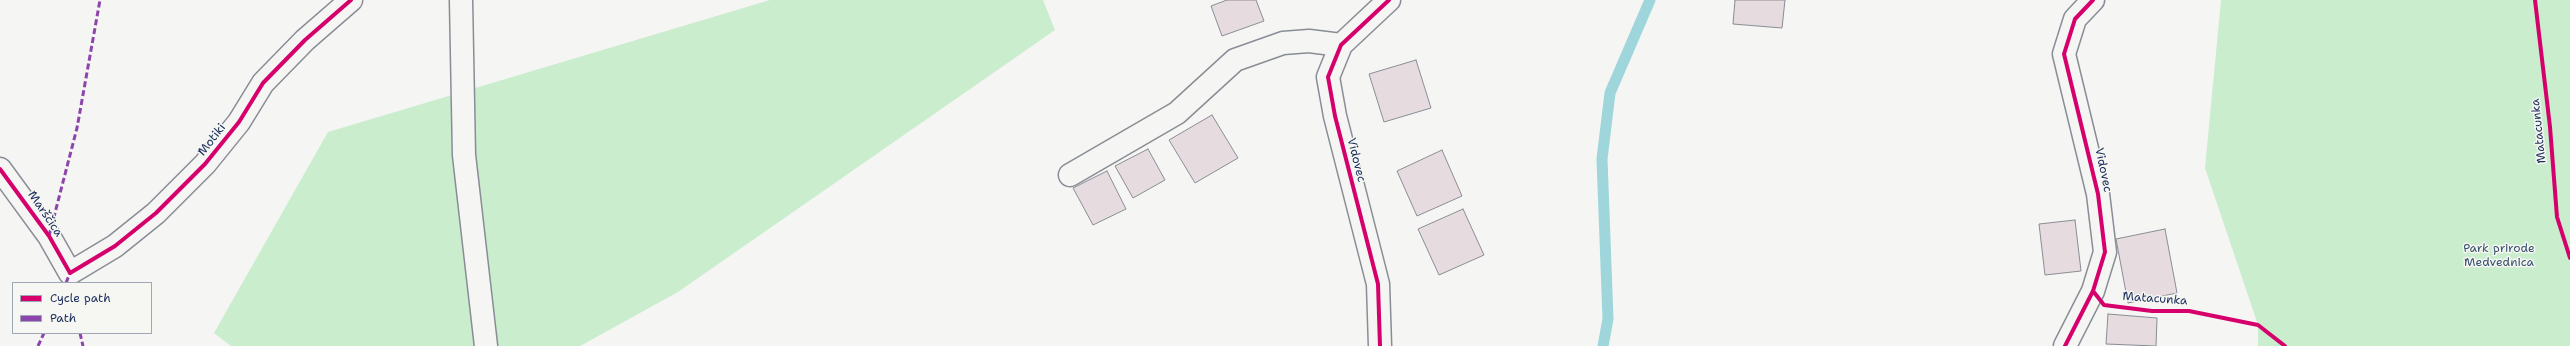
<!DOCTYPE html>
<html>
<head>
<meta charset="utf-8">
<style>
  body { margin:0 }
  #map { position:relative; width:2570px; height:346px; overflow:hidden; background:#f5f5f3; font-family:"Shantell Sans",sans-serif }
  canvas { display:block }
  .legend { position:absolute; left:12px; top:282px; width:140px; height:52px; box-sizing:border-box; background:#f6f6f2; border:1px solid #9ea6b7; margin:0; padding:5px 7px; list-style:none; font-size:12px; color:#1b2f5e }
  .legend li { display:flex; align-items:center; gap:8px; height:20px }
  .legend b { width:20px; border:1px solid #9ea6b7 }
</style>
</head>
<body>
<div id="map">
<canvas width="2570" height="346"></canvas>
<ul class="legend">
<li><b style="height:5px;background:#d6006c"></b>Cycle path</li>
<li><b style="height:5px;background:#8e44ad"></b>Path</li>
</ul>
</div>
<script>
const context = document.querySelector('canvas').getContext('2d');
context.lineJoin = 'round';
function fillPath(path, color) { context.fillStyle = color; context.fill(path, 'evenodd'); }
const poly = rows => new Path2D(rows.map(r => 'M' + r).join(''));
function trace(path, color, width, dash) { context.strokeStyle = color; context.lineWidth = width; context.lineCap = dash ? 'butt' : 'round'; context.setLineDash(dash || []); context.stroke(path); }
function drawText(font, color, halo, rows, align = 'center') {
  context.font = font + ' "Shantell Sans",sans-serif'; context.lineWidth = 3; context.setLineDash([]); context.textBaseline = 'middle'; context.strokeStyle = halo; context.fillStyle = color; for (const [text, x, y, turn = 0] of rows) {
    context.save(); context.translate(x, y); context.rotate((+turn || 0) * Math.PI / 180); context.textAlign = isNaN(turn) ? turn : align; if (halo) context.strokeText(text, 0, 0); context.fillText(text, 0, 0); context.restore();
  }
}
fillPath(poly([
  [770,0,1043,0,1055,30,678,292,580,346,231,346,214,333,328,132],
  [2221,0,2570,0,2570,346,2258,346,2258,325,2205,168]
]), '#caedce');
trace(poly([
  [1603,346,1608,319,1602,159,1610,93,1650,0]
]), '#9ed6dc', 11);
const building = poly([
  [1227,0,1256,0,1264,21,1222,36,1211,6,1227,0],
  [1735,0,1785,0,1782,28,1733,24,1735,0],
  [1416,60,1431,108,1384,122,1369,74,1416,60],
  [1212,115,1238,158,1195,183,1169,140,1212,115],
  [1148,149,1165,180,1133,198,1115,166,1148,149],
  [1442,150,1462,196,1417,216,1397,171,1442,150],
  [1107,171,1126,209,1093,225,1073,188,1107,171],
  [1463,209,1484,255,1439,275,1418,229,1463,209],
  [2075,220,2081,271,2045,275,2039,224,2075,220],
  [2165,229,2177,293,2128,303,2116,239,2165,229],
  [2108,314,2157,318,2156,346,2106,344,2108,314]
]);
fillPath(building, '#e6dbde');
trace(building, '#898d95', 1);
const street = poly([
  [461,0,464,155,486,346],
  [0,169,49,236,70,273,115,246,156,213,205,164,239,122,263,83,305,40,351,0],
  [1070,175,1177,113,1235,60,1283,43,1309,41,1341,45],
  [1380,346,1378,284,1335,116,1328,77,1341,45,1389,0],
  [2065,346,2093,291,2105,252,2098,194,2064,54,2075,19,2093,0]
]);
trace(street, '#898d95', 25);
trace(street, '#f5f5f3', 22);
trace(poly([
  [49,236,77,128,100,0],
  [66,283,70,273],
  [80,333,83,346],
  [38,346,44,333]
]), '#8e44ad', 3, [6, 3]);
trace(poly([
  [2535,0,2550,127,2557,217,2570,258],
  [0,169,49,236,70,273,115,246,156,213,205,164,239,122,263,83,305,40,351,0],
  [2093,291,2104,305,2152,311,2189,311,2258,325,2285,346],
  [1380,346,1378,284,1335,116,1328,77,1341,45,1389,0],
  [2065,346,2093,291,2105,252,2098,194,2064,54,2075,19,2093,0]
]), '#d6006c', 4);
drawText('12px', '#1b2f5e', '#f6f6f2', [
  ["Matacunka",2539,131,-96],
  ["Motiki",212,140,-52],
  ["Vidovec",1356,160,76],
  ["Vidovec",2103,170,78],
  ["Marščica",45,214,56],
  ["Matacunka",2155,299,4]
]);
drawText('12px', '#37546e', '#f6f6f2', [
  ["Park prirode",2499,249],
  ["Medvednica",2499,263]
]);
</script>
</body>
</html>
